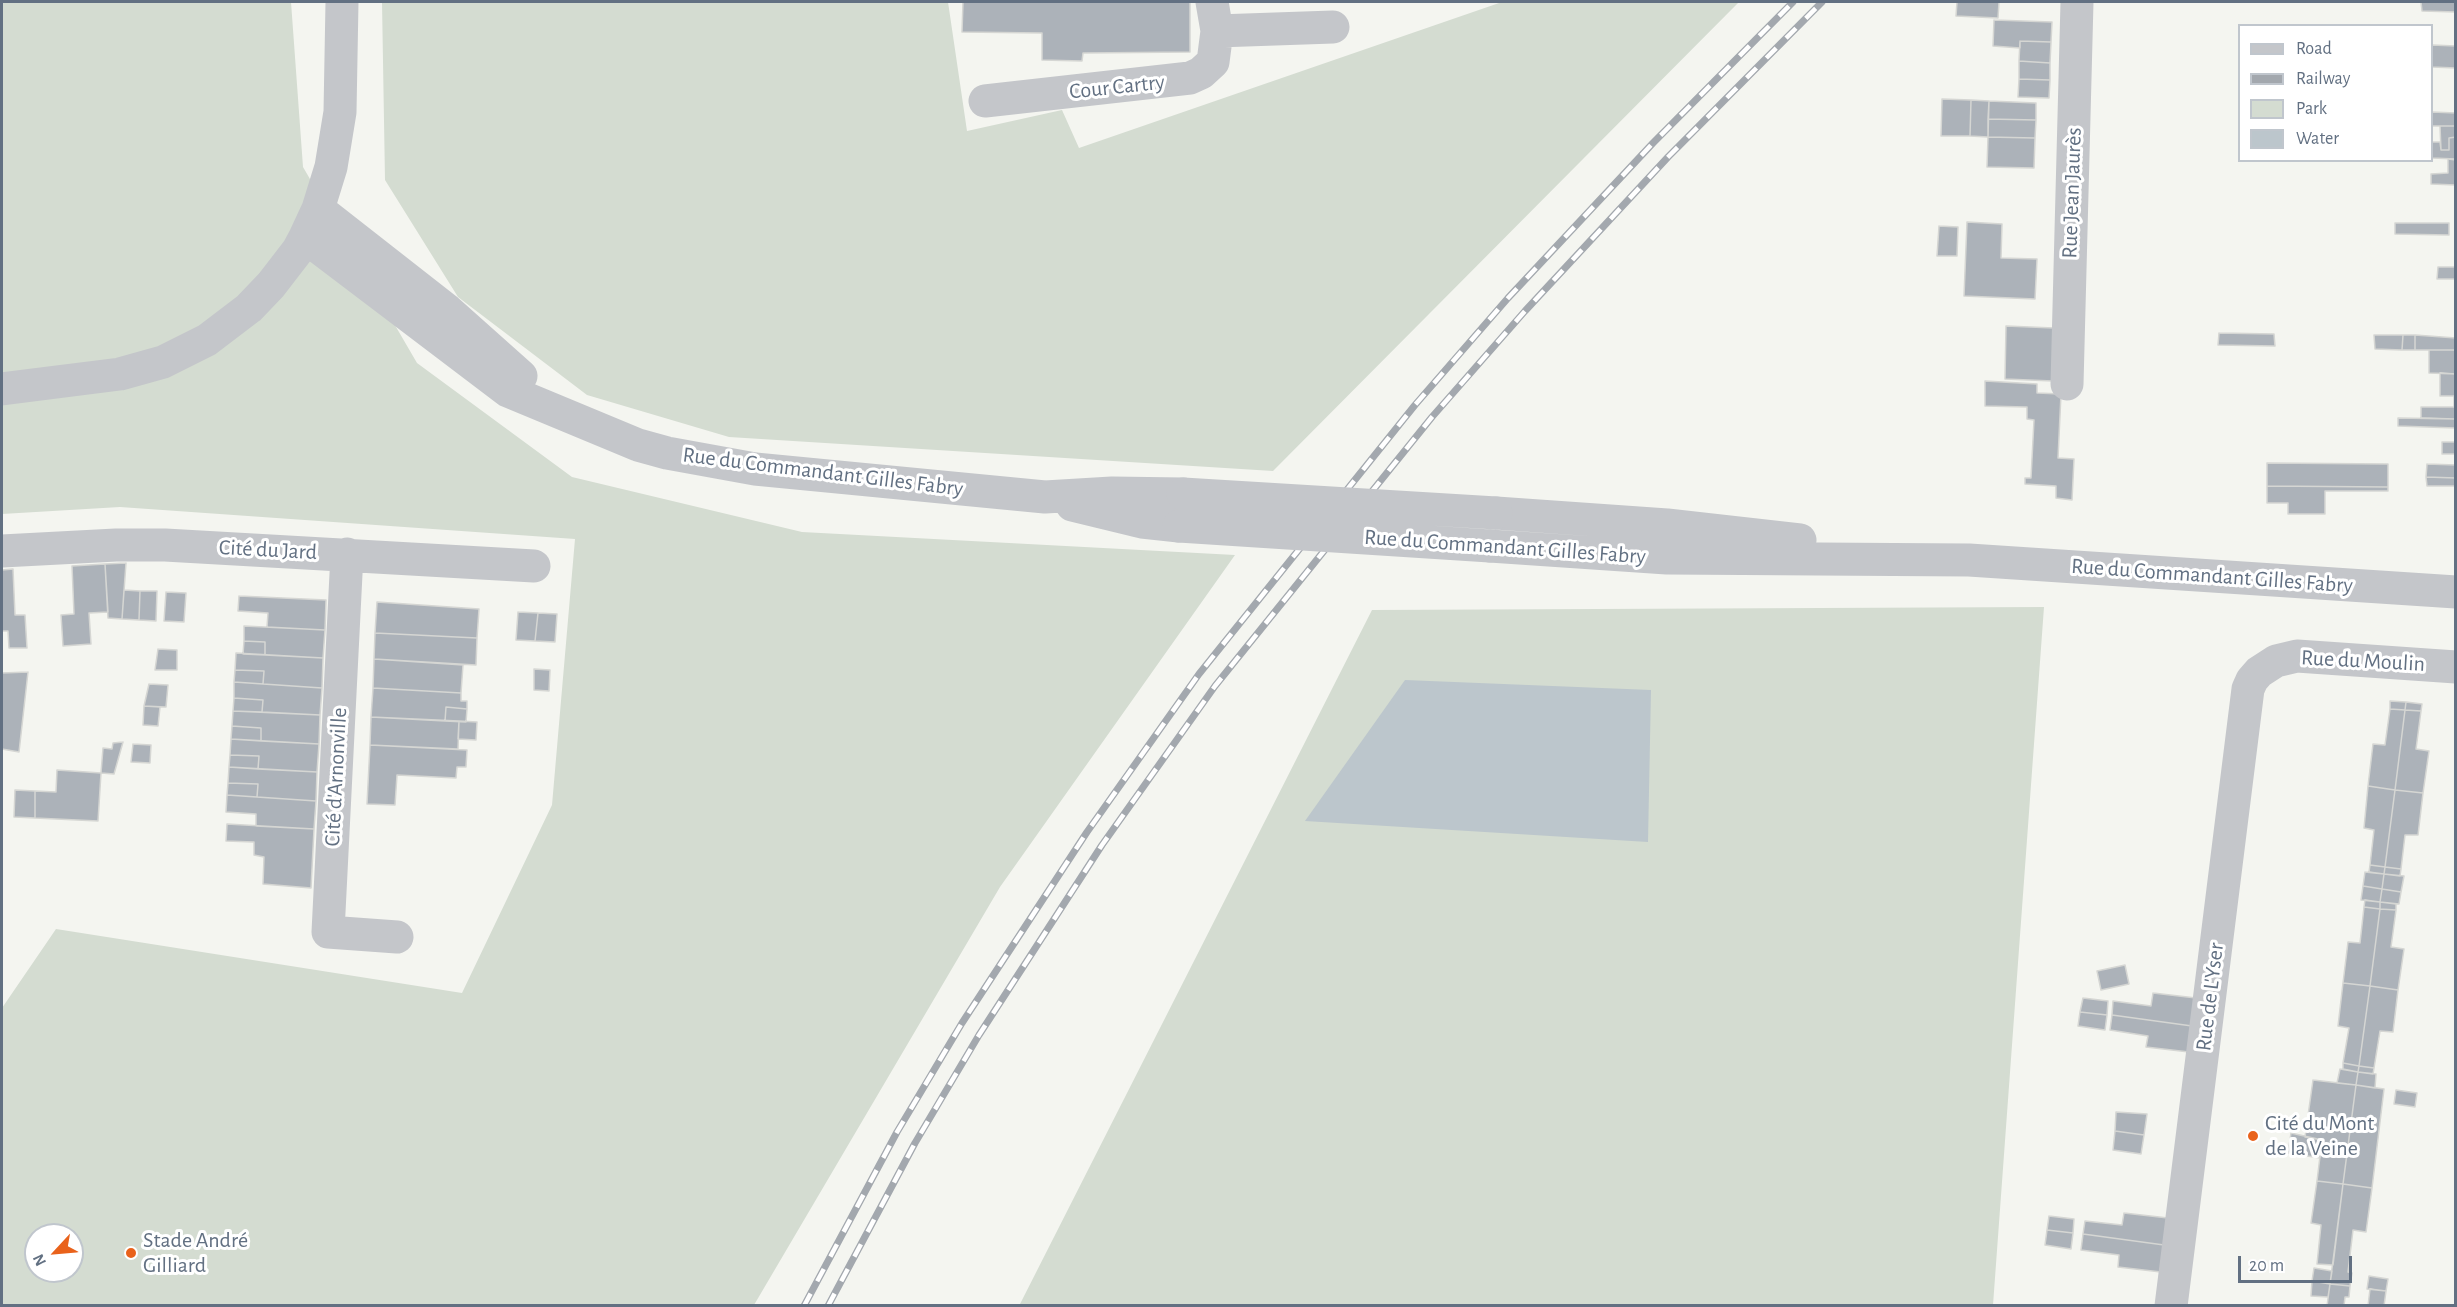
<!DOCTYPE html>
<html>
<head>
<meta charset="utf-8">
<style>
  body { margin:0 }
  #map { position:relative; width:2457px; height:1307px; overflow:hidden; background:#f4f5f0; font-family:"Alegreya Sans",sans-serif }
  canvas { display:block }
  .frame { position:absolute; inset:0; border:3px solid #627082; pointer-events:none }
  .legend { position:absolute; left:2238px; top:24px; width:195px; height:138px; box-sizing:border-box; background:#fff; border:2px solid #c0c6cd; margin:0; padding:8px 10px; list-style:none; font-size:18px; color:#627082 }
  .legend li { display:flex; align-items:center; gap:12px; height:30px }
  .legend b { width:30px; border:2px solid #c0c6cd }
  .north { position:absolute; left:24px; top:1223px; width:60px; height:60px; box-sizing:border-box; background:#fff; border:2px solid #c0c6cd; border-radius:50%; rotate:244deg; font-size:16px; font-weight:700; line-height:24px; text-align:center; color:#627082 }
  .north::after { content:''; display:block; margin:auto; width:21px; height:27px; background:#e9621b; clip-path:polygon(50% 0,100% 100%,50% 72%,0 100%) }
  .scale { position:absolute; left:2238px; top:1256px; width:114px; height:27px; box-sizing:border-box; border:3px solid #627082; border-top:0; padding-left:8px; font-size:18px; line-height:21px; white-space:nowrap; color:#627082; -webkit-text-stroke:4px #fff; paint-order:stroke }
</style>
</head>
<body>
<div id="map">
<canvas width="2457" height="1307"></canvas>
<div class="frame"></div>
<ul class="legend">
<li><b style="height:8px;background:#c4c6ca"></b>Road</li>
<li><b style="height:8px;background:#a3a8ae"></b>Railway</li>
<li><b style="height:16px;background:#d4dcd1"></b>Park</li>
<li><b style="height:16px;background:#bcc6cc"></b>Water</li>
</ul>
<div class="north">N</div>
<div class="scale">20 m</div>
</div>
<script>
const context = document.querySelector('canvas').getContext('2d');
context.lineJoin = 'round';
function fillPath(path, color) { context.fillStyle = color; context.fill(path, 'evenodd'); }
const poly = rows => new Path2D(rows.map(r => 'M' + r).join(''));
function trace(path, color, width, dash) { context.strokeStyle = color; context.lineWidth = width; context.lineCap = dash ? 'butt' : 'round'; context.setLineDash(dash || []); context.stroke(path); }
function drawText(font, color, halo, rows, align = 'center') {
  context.font = font + ' "Alegreya Sans",sans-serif'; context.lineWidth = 6; context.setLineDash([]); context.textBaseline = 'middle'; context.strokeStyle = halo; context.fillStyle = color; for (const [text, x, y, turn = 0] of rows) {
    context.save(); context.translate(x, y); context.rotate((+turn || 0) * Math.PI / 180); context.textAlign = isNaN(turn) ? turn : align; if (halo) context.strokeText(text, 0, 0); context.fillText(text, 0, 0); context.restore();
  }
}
fillPath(poly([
  [2,2,291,2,303,167,417,363,572,477,802,532,1235,555,1000,887,754,1305,2,1306,2,1008,56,929,462,993,552,805,575,539,120,507,2,514],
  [36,1235,72,1235,72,1271,36,1271],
  [382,2,948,2,967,131,1062,110,1079,148,1502,2,1739,2,1273,471,729,437,587,395,458,297,385,180],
  [2044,607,1993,1305,1019,1306,1372,610]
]), '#d4dcd1');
fillPath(poly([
  [1405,680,1651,690,1648,842,1305,821]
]), '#bcc6cc');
const building = poly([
  [963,2,1190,2,1190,52,1083,53,1082,61,1042,60,1042,33,962,32,963,2],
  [1957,2,1999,2,1998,18,1956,16,1957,2],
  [2421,2,2456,2,2456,12,2422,11,2421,2],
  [1994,20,2052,22,2051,42,2020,41,2020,48,1993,46,1994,20],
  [2020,41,2051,42,2050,63,2019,61,2020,41],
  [2432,45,2456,46,2456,68,2432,67,2432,45],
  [2019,61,2050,63,2050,80,2019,79,2019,61],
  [2019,79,2050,80,2049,98,2018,97,2019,79],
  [1942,99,1971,100,1970,136,1941,136,1942,99],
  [1971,100,1989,101,1988,137,1970,136,1971,100],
  [1989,101,2036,103,2036,120,1988,119,1989,101],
  [2432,112,2456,113,2456,126,2432,126,2432,112],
  [1988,119,2036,120,2035,138,1988,137,1988,119],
  [2440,126,2456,126,2456,137,2449,138,2449,150,2441,150,2440,126],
  [1988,137,2035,138,2034,168,1987,167,1988,137],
  [2456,137,2456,159,2432,158,2432,142,2440,142,2441,150,2449,150,2449,138,2456,137],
  [2448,159,2456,160,2456,185,2431,184,2431,174,2448,173,2448,159],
  [1967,222,2002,224,2001,258,2037,259,2035,299,1964,296,1967,222],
  [2395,223,2449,223,2449,235,2395,234,2395,223],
  [1939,226,1958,227,1957,256,1937,256,1939,226],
  [2438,267,2456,267,2456,279,2437,279,2438,267],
  [2006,326,2054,328,2053,381,2005,379,2006,326],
  [2219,333,2274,334,2275,346,2218,345,2219,333],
  [2374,335,2403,335,2402,350,2375,349,2374,335],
  [2403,335,2415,335,2415,350,2402,350,2403,335],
  [2415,335,2456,338,2456,350,2415,350,2415,335],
  [2429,350,2456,350,2456,374,2429,373,2429,350],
  [2440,373,2456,374,2456,396,2440,396,2440,373],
  [1985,381,2037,384,2037,393,2061,394,2058,458,2074,459,2072,500,2056,498,2056,486,2025,484,2025,478,2031,478,2034,420,2027,419,2027,407,1985,406,1985,381],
  [2454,396,2456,419,2421,418,2421,407,2454,407,2454,396],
  [2398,418,2456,419,2456,428,2398,426,2398,418],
  [2442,442,2456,442,2456,454,2442,454,2442,442],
  [2267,463,2388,464,2388,487,2267,486,2267,463],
  [2427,464,2456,465,2456,478,2426,477,2427,464],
  [2426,477,2456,478,2456,486,2427,486,2426,477],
  [2267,486,2388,487,2388,491,2325,491,2325,514,2288,514,2288,503,2267,503,2267,486],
  [126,563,122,619,108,618,105,564,126,563],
  [105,564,108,612,89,613,91,644,63,646,61,615,74,614,72,566,105,564],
  [13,569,15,615,25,615,27,648,9,648,8,631,2,631,2,570,13,569],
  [124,590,140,591,139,620,122,619,124,590],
  [140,591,157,591,156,621,139,620,140,591],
  [166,592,186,593,184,622,164,621,166,592],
  [239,596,326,600,325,630,267,627,268,613,238,611,239,596],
  [377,602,479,609,477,638,375,633,377,602],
  [518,612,538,613,535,641,516,640,518,612],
  [538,613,557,614,555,642,535,641,538,613],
  [244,626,325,630,323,658,265,655,265,642,244,641,244,626],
  [375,633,477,638,476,665,374,659,375,633],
  [244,641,265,642,265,655,243,654,244,641],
  [158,649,177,650,177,670,155,670,158,649],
  [236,653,323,658,322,688,263,684,264,671,235,670,236,653],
  [374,659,463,665,461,693,373,688,374,659],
  [534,669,550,670,549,691,534,690,534,669],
  [235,670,264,671,263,684,234,682,235,670],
  [28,672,19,752,2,749,2,673,28,672],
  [234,682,322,688,320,715,262,712,263,700,234,698,234,682],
  [149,684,168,685,166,707,144,706,149,684],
  [373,688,461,693,461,701,467,701,467,709,446,707,445,721,371,717,373,688],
  [234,698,263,700,262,712,233,711,234,698],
  [2390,701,2406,702,2405,710,2390,709,2390,701],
  [2406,702,2422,704,2421,711,2405,710,2406,702],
  [144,706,160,707,158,726,143,725,144,706],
  [446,707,467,709,466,722,445,721,446,707],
  [2390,709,2405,710,2395,790,2368,786,2373,744,2385,745,2390,709],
  [2405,710,2421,711,2416,749,2429,751,2423,793,2395,790,2405,710],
  [233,711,320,715,319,744,261,741,261,728,232,726,233,711],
  [371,717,459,721,458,749,370,745,371,717],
  [459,721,477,722,476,740,458,739,459,721],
  [232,726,261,728,261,741,231,739,232,726],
  [231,739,319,744,317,772,258,769,259,756,230,755,231,739],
  [123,742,114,774,101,773,103,748,112,749,113,743,123,742],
  [133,744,151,745,150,763,131,762,133,744],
  [370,745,467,750,466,767,457,767,456,778,397,775,395,805,367,804,370,745],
  [230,755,259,756,258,769,229,767,230,755],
  [229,767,317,772,316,801,257,797,258,784,228,783,229,767],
  [57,770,101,773,98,821,35,818,35,791,56,792,57,770],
  [228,783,258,784,257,797,227,795,228,783],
  [2368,786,2395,790,2385,867,2370,865,2374,830,2364,828,2368,786],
  [15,790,35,791,35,818,14,817,15,790],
  [2395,790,2423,793,2418,835,2405,835,2401,869,2385,867,2395,790],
  [227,795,316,801,314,829,256,826,256,814,226,812,227,795],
  [227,824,314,829,311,888,263,884,264,857,254,855,254,842,226,841,227,824],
  [2370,865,2385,867,2384,874,2369,872,2370,865],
  [2385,867,2401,869,2400,876,2384,874,2385,867],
  [2365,872,2384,874,2382,889,2363,886,2365,872],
  [2384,874,2404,876,2401,892,2382,889,2384,874],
  [2363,886,2382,889,2380,902,2361,900,2363,886],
  [2382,889,2401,892,2399,904,2380,902,2382,889],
  [2365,900,2380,902,2380,909,2364,907,2365,900],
  [2380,902,2396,904,2396,910,2380,909,2380,902],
  [2364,907,2380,909,2370,986,2343,983,2348,942,2360,943,2364,907],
  [2380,909,2396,910,2391,947,2404,949,2398,990,2370,986,2380,909],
  [2125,965,2129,984,2101,990,2097,971,2125,965],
  [2343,983,2370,986,2359,1066,2343,1063,2349,1028,2338,1026,2343,983],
  [2370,986,2398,990,2393,1032,2380,1031,2374,1068,2359,1066,2370,986],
  [2153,993,2196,998,2192,1026,2112,1015,2113,1001,2151,1006,2153,993],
  [2083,998,2108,1001,2107,1015,2080,1012,2083,998],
  [2080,1012,2107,1015,2105,1030,2078,1026,2080,1012],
  [2112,1015,2192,1026,2189,1052,2146,1047,2148,1036,2110,1030,2112,1015],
  [2343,1063,2359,1066,2358,1072,2343,1069,2343,1063],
  [2359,1066,2374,1068,2373,1074,2358,1072,2359,1066],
  [2340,1069,2358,1072,2356,1085,2337,1083,2340,1069],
  [2358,1072,2376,1074,2375,1088,2356,1085,2358,1072],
  [2313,1080,2356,1085,2343,1184,2317,1181,2322,1140,2305,1137,2313,1080],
  [2356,1085,2384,1089,2372,1188,2343,1184,2356,1085],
  [2396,1090,2417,1093,2415,1107,2394,1104,2396,1090],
  [2116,1112,2147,1114,2144,1135,2115,1131,2116,1112],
  [2115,1131,2144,1135,2141,1154,2113,1150,2115,1131],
  [2291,1133,2322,1140,2320,1158,2288,1153,2291,1133],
  [2317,1181,2343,1184,2333,1265,2317,1264,2321,1225,2311,1223,2317,1181],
  [2343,1184,2372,1188,2366,1232,2353,1230,2348,1272,2352,1273,2350,1286,2330,1284,2343,1184],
  [2124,1213,2168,1218,2164,1245,2083,1234,2085,1221,2122,1225,2124,1213],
  [2049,1216,2074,1219,2073,1233,2047,1230,2049,1216],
  [2047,1230,2073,1233,2071,1249,2045,1245,2047,1230],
  [2083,1234,2164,1245,2161,1272,2118,1267,2119,1255,2081,1250,2083,1234],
  [2314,1268,2332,1271,2330,1284,2312,1281,2314,1268],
  [2369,1276,2388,1279,2386,1291,2367,1289,2369,1276],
  [2312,1281,2330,1284,2328,1297,2311,1296,2312,1281],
  [2330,1284,2350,1286,2349,1297,2345,1297,2344,1306,2327,1306,2330,1284],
  [2370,1289,2386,1291,2384,1306,2368,1306,2370,1289]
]);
fillPath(building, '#acb2b9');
trace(building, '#d5d6d3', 1.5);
trace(poly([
  [1212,2,1217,31,1333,27],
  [985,101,1190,78,1201,73,1213,62,1217,31],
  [318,209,447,310,521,376],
  [305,237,508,391,638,445,667,453,755,469,1045,497,1112,493,1183,494],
  [2067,384,2077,2],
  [2,389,120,374,163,362,207,340,249,308,271,285,298,250,305,237,318,209,331,167,340,112,342,2],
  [1072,505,1142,522,1179,526],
  [1496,513,1667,525,1800,540],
  [1490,546,1667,558,1969,560,2456,592],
  [2,551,116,545,165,545,534,566],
  [347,554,328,932,397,937],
  [2171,1306,2248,689,2252,680,2259,672,2276,661,2297,656,2456,667]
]), '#c4c6ca', 33);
const rail = poly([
  [804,1306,897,1132,962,1023,1087,832,1199,674,1415,405,1508,298,1653,143,1793,2],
  [828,1306,915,1143,979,1035,1102,845,1215,686,1432,417,1525,311,1668,157,1822,2]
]);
trace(rail, '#a3a8ae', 7);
trace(rail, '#fff', 4.5, [14]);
trace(poly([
  [1183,494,1496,513],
  [1179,526,1490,546]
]), '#c4c6ca', 33);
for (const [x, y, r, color] of [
  [2253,1136,6,"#e9621b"],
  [131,1253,6,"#e9621b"]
]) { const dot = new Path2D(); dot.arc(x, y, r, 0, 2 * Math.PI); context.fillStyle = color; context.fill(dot); trace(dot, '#fff', 2); }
drawText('22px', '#627082', '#fff', [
  ["Cour Cartry",1117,87,-6],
  ["Rue Jean Jaurès",2072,193,-88],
  ["Rue du Commandant Gilles Fabry",823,472,7],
  ["Rue du Commandant Gilles Fabry",1505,547,4],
  ["Cité du Jard",268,550,3],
  ["Rue du Commandant Gilles Fabry",2212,576,4],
  ["Rue du Moulin",2363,661,3],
  ["Cité d'Arnonville",336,777,-87],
  ["Rue de L'Yser",2210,997,-83]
]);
drawText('22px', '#627082', '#fff', [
  ["Cité du Mont",2265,1123],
  ["de la Veine",2265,1148],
  ["Stade André",143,1240],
  ["Gilliard",143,1265]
], 'left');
</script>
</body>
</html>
